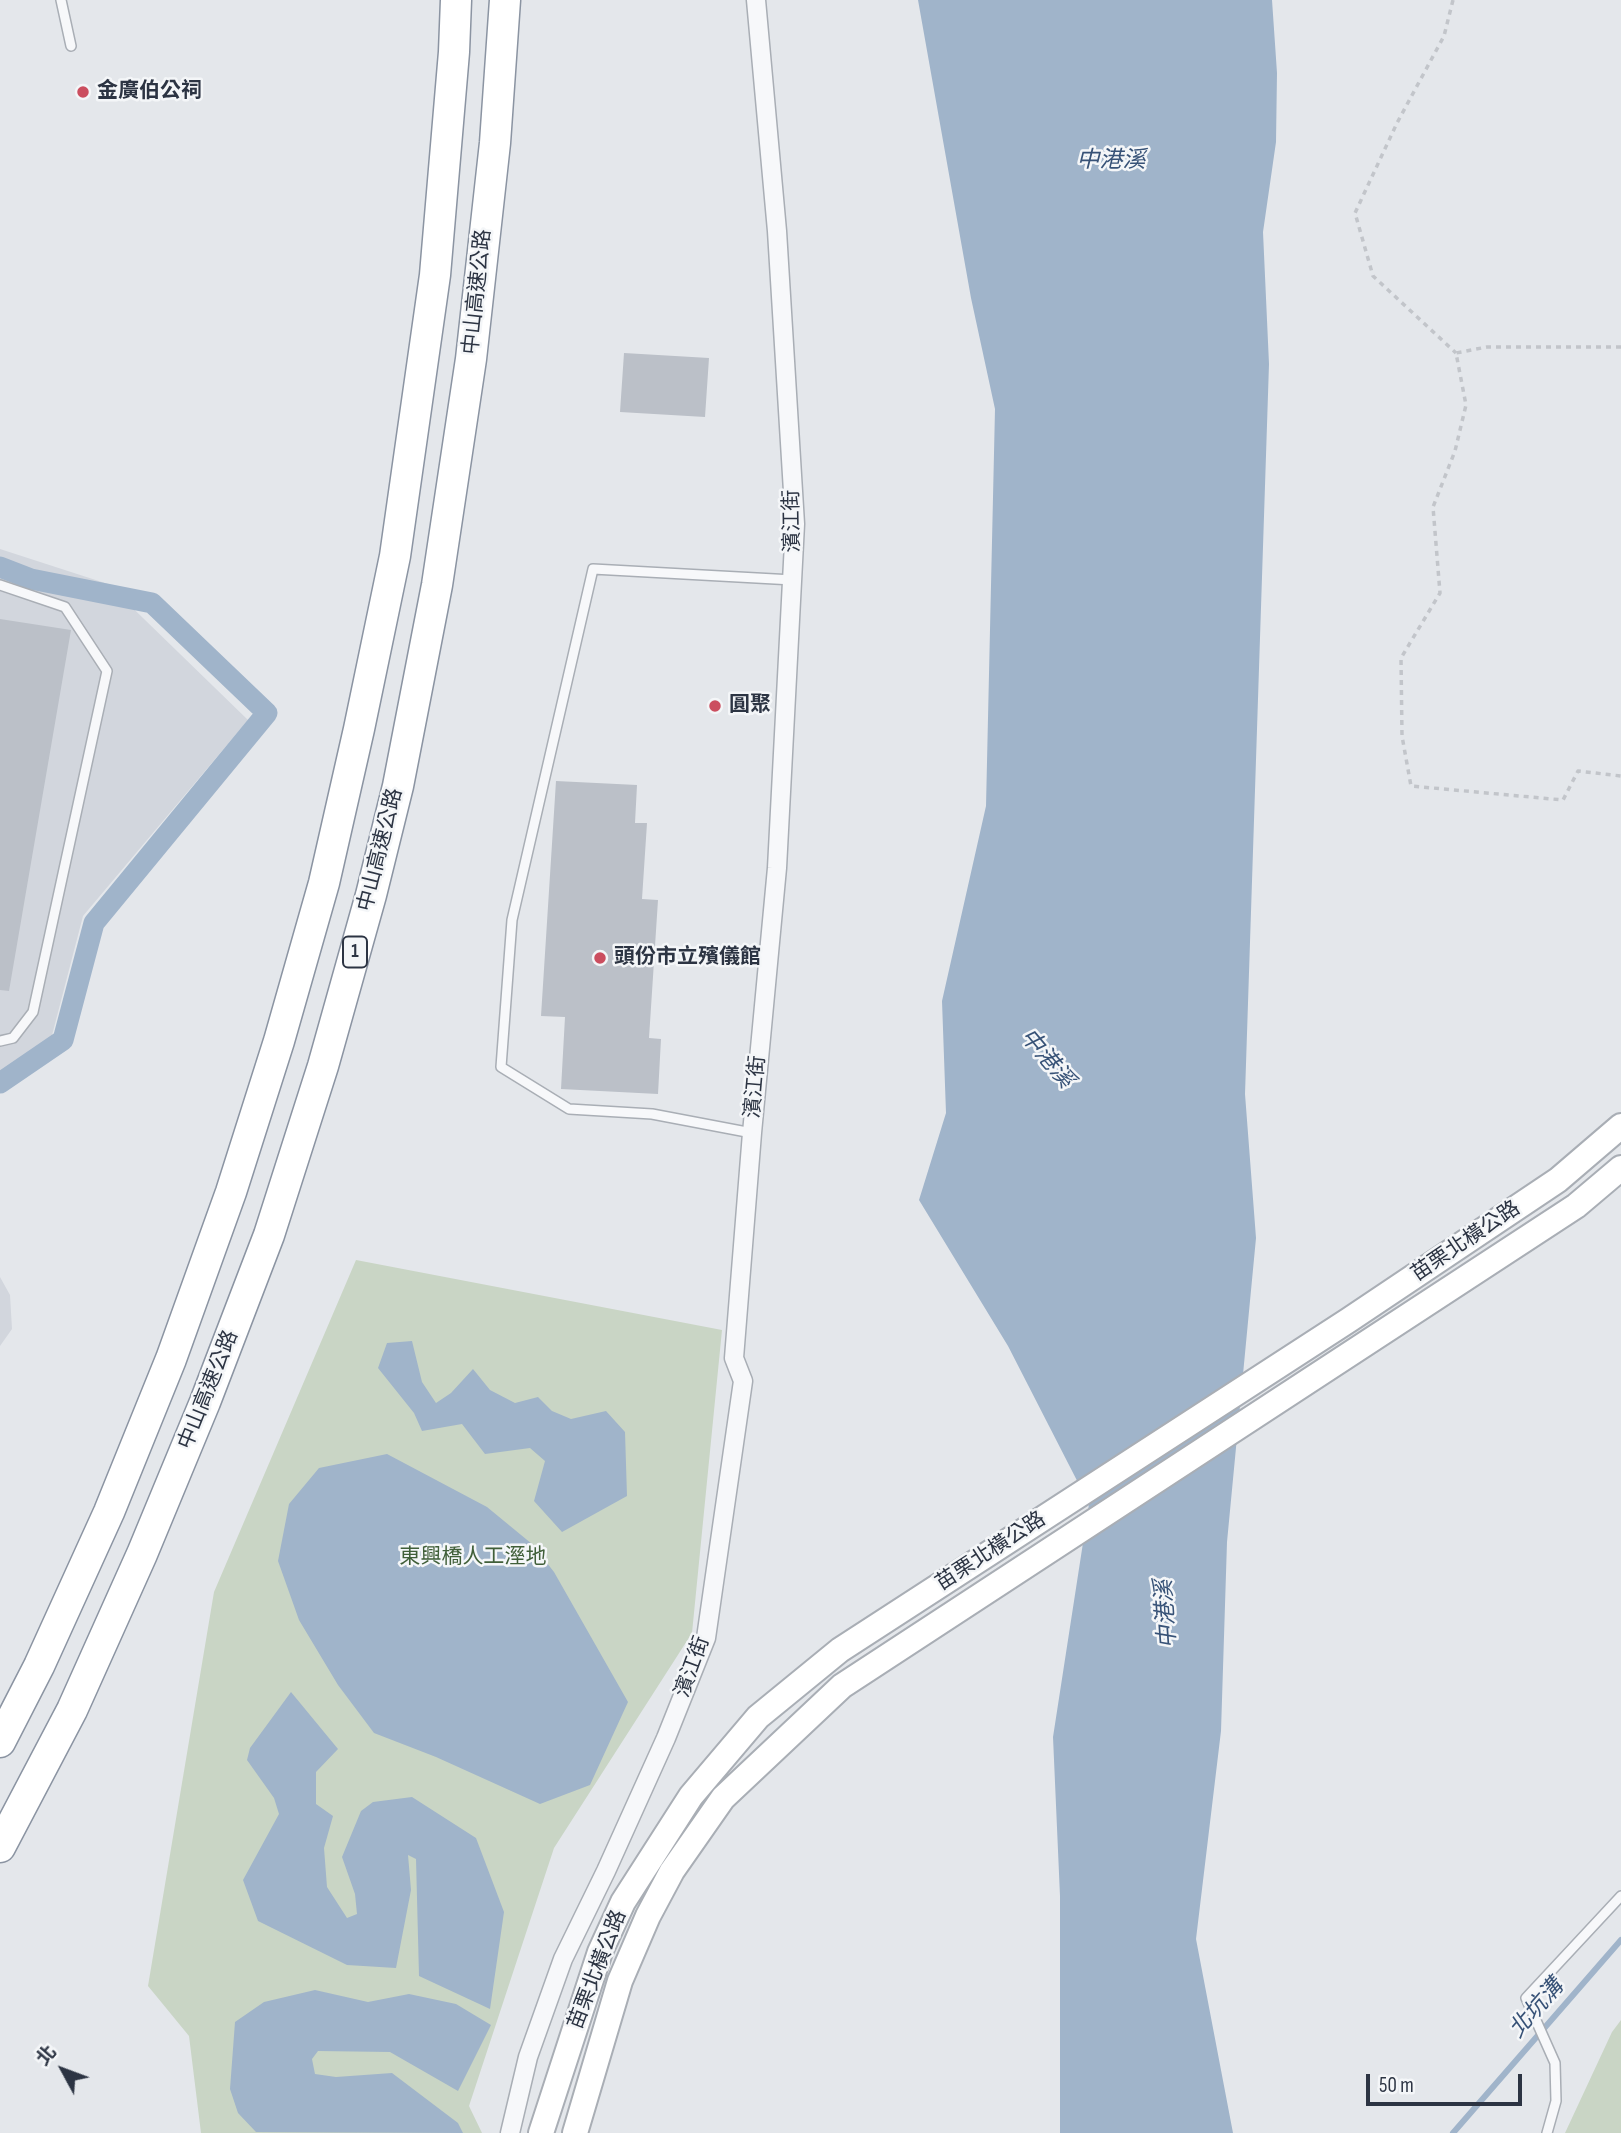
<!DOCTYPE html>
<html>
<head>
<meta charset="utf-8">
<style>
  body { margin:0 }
  #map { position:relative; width:1621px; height:2133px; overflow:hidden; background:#e4e7eb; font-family:"Sofia Sans Condensed","Noto Sans TC",sans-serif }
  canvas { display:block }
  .north { position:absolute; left:28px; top:2035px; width:70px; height:70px; -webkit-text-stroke:5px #f4f6f8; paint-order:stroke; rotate:311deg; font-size:19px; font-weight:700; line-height:28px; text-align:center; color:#2c3443 }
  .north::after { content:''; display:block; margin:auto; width:24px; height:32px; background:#2c3443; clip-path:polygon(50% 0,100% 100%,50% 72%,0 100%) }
  .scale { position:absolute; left:1366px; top:2074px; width:156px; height:32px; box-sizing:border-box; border:4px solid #2c3443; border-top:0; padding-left:9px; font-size:21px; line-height:24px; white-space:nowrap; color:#2c3443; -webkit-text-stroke:5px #f4f6f8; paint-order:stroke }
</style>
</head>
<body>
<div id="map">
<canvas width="1621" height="2133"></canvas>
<div class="north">北</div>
<div class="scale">50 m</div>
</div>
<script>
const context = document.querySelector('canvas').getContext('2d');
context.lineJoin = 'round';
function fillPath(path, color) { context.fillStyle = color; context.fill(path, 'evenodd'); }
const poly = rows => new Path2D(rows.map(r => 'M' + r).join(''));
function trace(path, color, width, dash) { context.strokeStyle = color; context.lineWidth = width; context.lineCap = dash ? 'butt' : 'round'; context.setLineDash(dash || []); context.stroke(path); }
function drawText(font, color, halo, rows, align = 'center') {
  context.font = font + ' "Sofia Sans Condensed","Noto Sans TC",sans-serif'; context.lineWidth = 5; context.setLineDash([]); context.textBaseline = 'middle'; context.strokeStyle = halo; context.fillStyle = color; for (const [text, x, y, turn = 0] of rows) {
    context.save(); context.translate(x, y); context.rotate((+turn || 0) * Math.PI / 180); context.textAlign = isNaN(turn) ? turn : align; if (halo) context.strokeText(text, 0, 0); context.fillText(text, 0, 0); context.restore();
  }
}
fillPath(poly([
  [0,549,108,584,248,720,83,916,50,1043,0,1071],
  [0,1277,10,1295,12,1329,0,1346]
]), '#d2d6dd');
fillPath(poly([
  [356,1260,722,1330,692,1633,554,1848,469,2106,482,2133,201,2133,189,2036,148,1986,214,1592],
  [1621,2020,1621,2133,1565,2133,1612,2032]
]), '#c9d5c5');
fillPath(poly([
  [918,0,1272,0,1277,73,1276,142,1263,232,1269,364,1245,1094,1256,1238,1227,1542,1221,1731,1196,1939,1233,2133,1060,2133,1060,1896,1053,1737,1089,1504,1008,1346,919,1200,946,1113,942,1001,986,806,995,409,971,298],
  [412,1341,422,1382,436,1403,451,1393,473,1369,490,1390,515,1403,538,1397,552,1411,571,1419,606,1411,625,1432,627,1496,562,1532,534,1501,545,1461,530,1448,485,1454,462,1424,422,1431,414,1413,378,1368,387,1343],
  [387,1454,487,1507,532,1544,554,1572,628,1702,590,1785,540,1804,436,1757,374,1733,338,1685,299,1620,278,1561,289,1504,319,1468],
  [291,1692,338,1749,316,1772,316,1804,333,1816,324,1848,327,1887,347,1918,357,1914,355,1894,342,1857,361,1811,373,1802,412,1797,476,1838,504,1912,490,2009,419,1976,416,1859,408,1855,411,1890,396,1968,347,1965,258,1921,243,1880,279,1814,274,1798,247,1760,250,1748],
  [315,1990,368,2002,409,1994,456,2004,491,2025,458,2091,390,2052,318,2051,312,2059,315,2074,336,2077,392,2073,458,2123,463,2133,256,2132,238,2113,230,2089,235,2022,264,2002]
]), '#a0b4ca');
trace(poly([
  [1453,2133,1621,1940]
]), '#a0b4ca', 6);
trace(poly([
  [0,567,31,579,152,603,267,713,94,923,63,1040,0,1083]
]), '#a0b4ca', 21);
fillPath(poly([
  [624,353,709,358,705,417,620,412],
  [0,619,71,630,9,991,0,990],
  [556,781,637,785,635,823,647,823,642,899,658,900,649,1038,661,1039,658,1094,561,1089,565,1017,541,1016]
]), '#bbc0c8');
const service = poly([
  [61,0,71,46],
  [0,585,65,607,107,671,33,1012,13,1038,0,1041],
  [752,1133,652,1114,569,1109,501,1067,512,920,593,569,793,580],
  [1547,2133,1556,2101,1555,2063,1526,1998,1621,1896]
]);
const minor = poly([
  [510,2133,528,2057,563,1959,606,1871,666,1738,706,1638,743,1381,734,1358,752,1133,777,868,795,524,777,231,756,0]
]);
const secondary = poly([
  [541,2133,600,1952,623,1902,691,1796,758,1717,840,1650,1349,1320,1558,1180,1621,1126],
  [575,2133,620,1981,648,1916,672,1871,723,1798,842,1686,1576,1206,1621,1168]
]);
const motorway = poly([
  [0,1742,39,1666,109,1512,171,1359,231,1192,279,1041,324,883,359,729,395,556,435,275,454,52,456,0],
  [0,1847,72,1710,142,1554,205,1402,269,1235,323,1066,371,895,398,786,437,585,471,359,495,143,505,0]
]);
trace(service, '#a9aeb5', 12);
trace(minor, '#a9aeb5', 21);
trace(secondary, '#a9aeb5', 28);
trace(motorway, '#8b94a2', 33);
trace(poly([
  [1453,0,1444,36,1397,123,1355,213,1373,276,1456,353],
  [1621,347,1487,347,1456,353,1466,405,1455,451,1433,507,1440,593,1401,658,1402,736,1411,786,1563,800,1578,771,1621,776]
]), '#c2c5ca', 3.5, [5, 5]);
trace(service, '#f7f8fa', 9);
trace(minor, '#f7f8fa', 18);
trace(secondary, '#fff', 24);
trace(motorway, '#fff', 30);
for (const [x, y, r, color] of [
  [83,92,7,"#cb4e5f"],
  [715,706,7,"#cb4e5f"],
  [600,958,7,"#cb4e5f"]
]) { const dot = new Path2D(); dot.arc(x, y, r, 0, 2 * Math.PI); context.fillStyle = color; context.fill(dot); trace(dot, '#f4f6f8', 2.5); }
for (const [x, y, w] of [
  [355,952,24]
]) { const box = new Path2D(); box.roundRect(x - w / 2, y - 15.5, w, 31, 5); context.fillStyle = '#f4f6f8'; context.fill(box); trace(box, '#2c3443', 2); }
drawText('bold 19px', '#2c3443', null, [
  ["1",355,952]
]);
drawText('bold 21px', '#2c3443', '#f4f6f8', [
  ["金廣伯公祠",97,92],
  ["圓聚",729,706],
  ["頭份市立殯儀館",614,958]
], 'left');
drawText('21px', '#2c3443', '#f4f6f8', [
  ["中山高速公路",478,292,-84],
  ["濱江街",793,521,-91],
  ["中山高速公路",381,850,-76],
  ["濱江街",756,1087,-85],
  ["苗栗北橫公路",1466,1242,-34],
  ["中山高速公路",209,1390,-68],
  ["苗栗北橫公路",991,1552,-33],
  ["濱江街",693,1667,-70],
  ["苗栗北橫公路",598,1970,-69]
]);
drawText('21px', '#405f39', '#f4f6f8', [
  ["東興橋人工溼地",473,1558]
]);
drawText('italic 23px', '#375277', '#f4f6f8', [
  ["中港溪",1111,161],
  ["中港溪",1046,1059,50],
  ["中港溪",1167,1614,-94],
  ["北坑溝",1537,2009,-49]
]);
</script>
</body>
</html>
